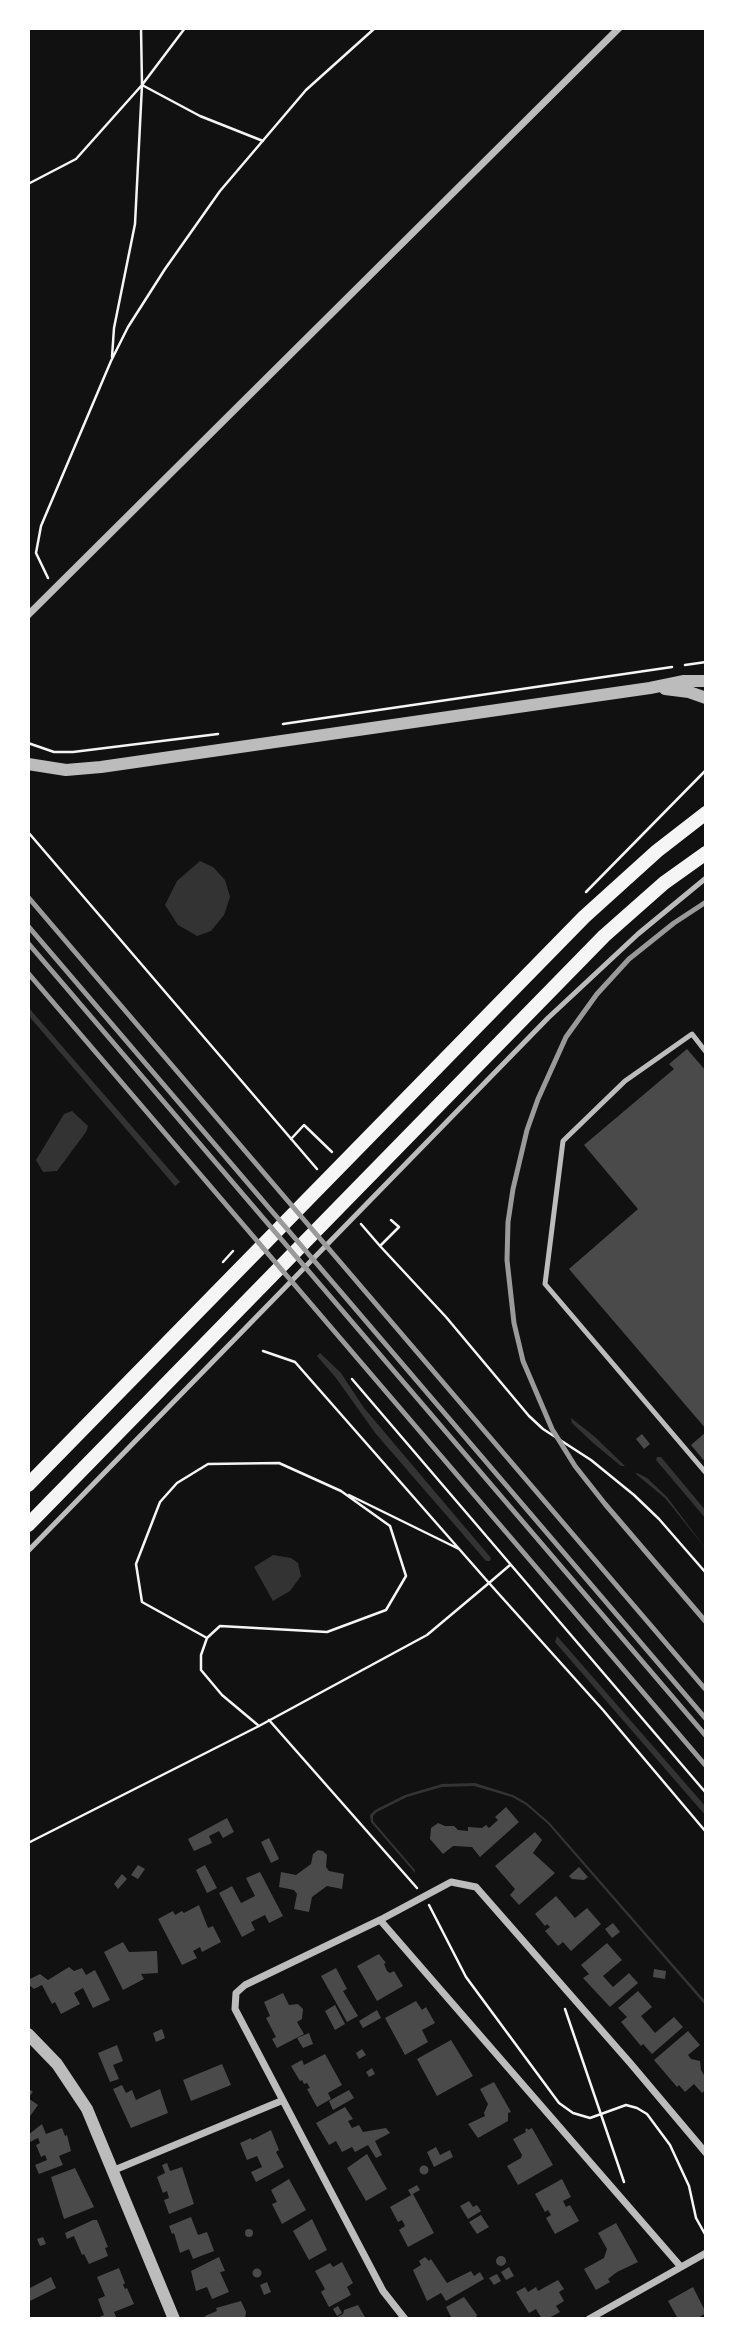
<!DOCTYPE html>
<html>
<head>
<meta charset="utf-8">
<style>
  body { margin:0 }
  #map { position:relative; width:734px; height:2347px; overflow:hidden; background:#111; font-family:"Alegreya Sans",sans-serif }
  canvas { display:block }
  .frame { position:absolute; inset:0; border:30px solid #fff; pointer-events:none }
</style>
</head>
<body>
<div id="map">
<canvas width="734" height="2347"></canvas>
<div class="frame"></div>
</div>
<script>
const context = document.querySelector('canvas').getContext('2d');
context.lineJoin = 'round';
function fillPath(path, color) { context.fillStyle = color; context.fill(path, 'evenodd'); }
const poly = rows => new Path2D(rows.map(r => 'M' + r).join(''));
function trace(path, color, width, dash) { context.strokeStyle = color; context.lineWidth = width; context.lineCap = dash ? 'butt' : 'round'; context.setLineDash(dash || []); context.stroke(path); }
fillPath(poly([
  [200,861,213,867,225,880,230,897,224,915,211,931,197,936,178,925,165,905,177,881],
  [28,1007,180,1182,175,1186,28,1015],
  [72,1111,88,1126,86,1132,57,1171,43,1172,36,1160,64,1114],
  [320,1353,341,1373,364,1408,491,1558,490,1561,486,1561,376,1434,336,1378,317,1356],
  [571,1418,595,1437,625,1466,621,1466,592,1442,572,1423],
  [657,1457,661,1457,706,1511,706,1519,656,1460],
  [637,1473,647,1478,667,1497,706,1549,665,1498,636,1474],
  [273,1555,291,1558,298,1563,301,1576,290,1591,273,1601,254,1567],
  [557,1636,706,1807,706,1816,555,1642],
  [475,1783,513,1795,527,1803,550,1823,706,2002,706,2006,548,1824,526,1805,512,1797,474,1786,442,1787,407,1797,377,1812,373,1816,373,1821,415,1870,415,1873,371,1822,370,1815,375,1810,405,1795,442,1784]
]), '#333');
fillPath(poly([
  [687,1049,706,1071,706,1429,569,1269,638,1209,584,1145,674,1069,669,1064],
  [706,1432,706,1463,691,1445],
  [642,1434,650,1444,644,1449,636,1439],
  [506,1807,519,1822,480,1857,472,1847,453,1846,443,1854,430,1839,431,1828,438,1823,445,1826,454,1826,458,1830,468,1831,468,1827,482,1828,486,1825,489,1828,498,1820,495,1817],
  [227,1818,234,1832,223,1838,219,1831,209,1836,212,1843,194,1851,188,1839],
  [535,1832,542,1840,533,1853,555,1873,519,1905,510,1895,515,1889,495,1866],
  [269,1838,279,1859,271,1863,261,1842],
  [318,1850,323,1851,327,1855,326,1867,329,1871,344,1874,342,1889,327,1886,312,1897,309,1912,294,1909,297,1894,294,1890,279,1887,281,1872,296,1875,311,1864,313,1854],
  [138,1865,145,1869,138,1879,131,1875],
  [205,1865,217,1888,207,1893,196,1870],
  [579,1867,588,1877,584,1880,572,1879,569,1876],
  [260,1872,283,1916,269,1923,265,1915,251,1922,255,1930,242,1937,219,1893,232,1886,241,1903,255,1896,246,1878],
  [122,1874,127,1879,118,1889,114,1884],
  [556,1896,575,1918,587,1908,601,1924,571,1951,563,1942,558,1946,545,1931,550,1927,547,1924,545,1926,535,1914],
  [199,1905,208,1928,213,1926,221,1942,202,1952,200,1947,193,1951,197,1958,182,1965,158,1919,173,1911,175,1915,182,1911,184,1913],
  [613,1923,620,1932,612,1938,605,1929],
  [123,1942,129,1952,157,1951,158,1973,141,1974,144,1979,123,1990,104,1952],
  [607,1943,622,1960,603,1976,613,1987,629,1973,638,1983,610,2007,583,1978,589,1974,581,1965],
  [379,1954,386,1963,384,1964,387,1971,390,1973,394,1971,403,1986,377,2001,357,1966],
  [69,1967,74,1971,82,1968,86,1975,95,1970,110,2000,93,2008,83,1988,74,1993,80,2004,61,2014,55,2002,52,2004,42,1985,34,1989,28,1984,28,1980,40,1974,48,1980],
  [336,1968,347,1989,343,1991,358,2016,347,2022,321,1976],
  [654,1969,666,1971,665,1979,653,1977],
  [638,1991,652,2007,641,2016,655,2033,674,2017,683,2027,652,2054,643,2044,641,2046,621,2022,627,2017,618,2008],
  [283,1993,289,2005,298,2004,303,2009,302,2019,297,2022,304,2034,277,2048,272,2039,276,2037,266,2018,270,2016,264,2002],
  [416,2001,422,2010,426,2007,435,2023,422,2030,428,2042,405,2055,385,2018],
  [335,2005,345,2024,335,2030,325,2011],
  [377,2010,381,2018,363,2028,359,2021],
  [162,2029,165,2038,156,2042,153,2033],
  [688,2031,700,2045,688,2055,691,2059,700,2061,701,2070,704,2075,706,2073,706,2089,702,2093,694,2084,685,2092,679,2085,677,2087,654,2060],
  [309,2033,313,2044,303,2048,297,2038],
  [451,2040,473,2076,437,2096,417,2059],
  [117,2045,123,2061,113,2065,119,2079,110,2082,98,2053],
  [362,2049,366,2055,359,2059,356,2053],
  [325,2054,342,2085,328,2093,331,2099,317,2107,307,2089,310,2088,307,2083,304,2084,302,2080,300,2081,291,2066,302,2060,304,2065],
  [222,2064,231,2085,191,2101,183,2080],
  [372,2068,375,2074,369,2077,366,2072],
  [494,2082,511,2112,508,2113,508,2121,478,2138,468,2124,485,2116,484,2113,488,2104,480,2089],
  [122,2085,126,2093,132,2090,136,2100,160,2089,168,2113,131,2128,113,2089],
  [28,2088,33,2092,28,2098,38,2105,28,2119],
  [349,2090,354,2098,333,2110,329,2101],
  [345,2107,353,2119,348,2121,352,2128,359,2125,363,2132,386,2128,390,2133,375,2141,382,2155,376,2158,368,2145,355,2152,352,2147,342,2152,336,2141,329,2145,316,2123],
  [42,2124,46,2134,62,2128,65,2136,67,2135,71,2151,59,2156,63,2165,39,2174,35,2165,47,2160,45,2155,41,2157,36,2145,40,2143,38,2138,30,2142,28,2135],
  [527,2128,528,2130,532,2128,553,2165,518,2185,507,2166,521,2158,522,2155,513,2139,526,2132,525,2130],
  [271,2130,279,2150,276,2152,284,2167,256,2182,251,2172,262,2167,257,2156,247,2160,240,2143,251,2138,252,2140],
  [436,2147,440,2155,450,2150,453,2157,434,2167,427,2152],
  [367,2154,387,2189,366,2201,347,2168],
  [167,2163,170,2171,182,2167,194,2204,169,2214,164,2200,169,2198,167,2191,163,2193,157,2177,165,2173,162,2165],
  '419.5 2170a4.5 4.5 0 1 1 9 0a4.5 4.5 0 1 1-9 0Z',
  [75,2168,94,2207,64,2219,51,2177],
  [289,2179,306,2210,282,2224,272,2204,277,2202,271,2190],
  [562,2179,571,2197,563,2201,566,2207,570,2205,579,2221,555,2234,546,2218,551,2215,548,2210,545,2212,535,2194],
  [417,2185,420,2190,411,2195,408,2190],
  [413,2194,434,2233,408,2247,399,2230,405,2226,402,2220,398,2222,390,2207],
  [469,2201,473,2207,477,2205,481,2211,468,2219,460,2206],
  [481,2215,489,2227,477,2234,469,2222],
  [191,2217,198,2235,207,2232,214,2251,193,2259,189,2249,180,2253,174,2233,172,2234,169,2226],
  [312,2219,327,2250,309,2260,293,2231],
  [93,2220,97,2220,108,2247,105,2248,108,2256,89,2264,84,2254,82,2255,74,2236,67,2239,65,2233],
  [616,2223,638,2262,617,2272,608,2279,610,2282,596,2290,584,2269,604,2258,607,2249,598,2233],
  '245 2233a4 4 0 1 1 8 0a4 4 0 1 1-8 0Z',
  [43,2237,46,2244,40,2246,37,2239],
  '496 2261a5 5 0 1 1 10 0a5 5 0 1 1-10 0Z',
  [219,2257,225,2271,220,2272,229,2292,212,2299,207,2287,196,2291,191,2271],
  [425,2257,429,2261,431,2259,447,2283,471,2271,474,2276,480,2272,484,2279,446,2301,441,2293,427,2301,413,2270,421,2265,419,2261],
  [342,2262,353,2283,347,2287,351,2295,329,2307,321,2292,325,2289,315,2271,330,2263,333,2267],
  [509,2267,514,2276,506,2280,501,2272],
  [119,2268,125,2283,123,2285,125,2289,127,2288,134,2304,114,2312,117,2319,95,2319,104,2315,98,2299,105,2296,97,2277],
  '252.5 2273a4.5 4.5 0 1 1 9 0a4.5 4.5 0 1 1-9 0Z',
  [497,2274,501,2281,494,2285,489,2278],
  [51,2277,56,2288,28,2302,28,2289],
  [558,2280,564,2289,559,2292,564,2301,556,2306,560,2312,547,2319,542,2319,536,2309,529,2313,516,2292,525,2287,528,2292,536,2287,538,2291],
  [267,2282,271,2292,264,2295,260,2285],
  [693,2287,706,2313,696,2319,678,2319,668,2301],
  [464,2297,477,2315,475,2319,452,2319,446,2307],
  [241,2301,246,2312,245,2319,207,2319,205,2316,217,2311,216,2308],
  [358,2305,366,2319,338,2319,337,2317,343,2314,344,2310],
  [338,2306,342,2313,337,2316,333,2309]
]), '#4a4a4a');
trace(poly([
  [142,85,200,116,263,141],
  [28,184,76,159,142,85,185,28],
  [112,357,114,328,135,224,142,85,141,28],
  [48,578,36,553,41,526,111,361,128,327,165,269,220,191,306,90,375,28],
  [685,665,706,662],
  [283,724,672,667],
  [28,743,54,752,73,752,218,734],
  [28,832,317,1169],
  [586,892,706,770],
  [291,1139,304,1125,332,1152],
  [361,1224,380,1246,399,1227,391,1220],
  [380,1246,446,1317,529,1416,543,1429,591,1460,634,1495,659,1519,706,1573],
  [223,1262,233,1251],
  [352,1379,706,1793],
  [349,1495,459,1549],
  [510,1565,489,1583,603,1710,706,1832],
  [207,1638,142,1602,136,1564,160,1502,177,1483,208,1464,279,1463,341,1491,390,1526,406,1576,386,1610,327,1632,220,1626,207,1638,201,1655,201,1670,222,1695,259,1726],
  [269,1720,417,1888],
  [28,1843,259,1726,427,1635,489,1583,295,1362,263,1351],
  [429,1905,466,1977,559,2103,573,2113,590,2118,626,2105,637,2108,647,2114,670,2145,689,2186,696,2218,706,2236],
  [565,2009,624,2182]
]), '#f5f5f5', 2.5);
trace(poly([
  [706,1052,692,1034,625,1081,563,1141,545,1284,706,1473],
  [28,1551,548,1018,638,934,706,878]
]), '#bcbcbc', 5);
trace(poly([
  [28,615,619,28],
  [380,1920,681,2267],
  [112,2171,281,2101],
  [405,2319,383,2291,235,2009,236,1993,245,1985,380,1920,451,1882,476,1887,631,2064,706,2153],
  [589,2319,706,2253]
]), '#bcbcbc', 7);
trace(poly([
  [665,689,689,692,706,698],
  [28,764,66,770,101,767,650,688,684,681,706,681],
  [28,2034,57,2064,87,2109,174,2319]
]), '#bcbcbc', 12);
trace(poly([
  [28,1485,584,917,657,851,706,813],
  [28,1525,604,936,664,883,706,853]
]), '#f5f5f5', 14);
trace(poly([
  [28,897,706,1690],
  [706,902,674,923,629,959,597,994,566,1037,538,1099,527,1130,513,1189,508,1222,507,1260,514,1323,523,1361,552,1429,575,1466,605,1504,706,1622],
  [28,926,706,1719],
  [28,943,706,1736],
  [28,973,706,1766]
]), '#9a9a9a', 5);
</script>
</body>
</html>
